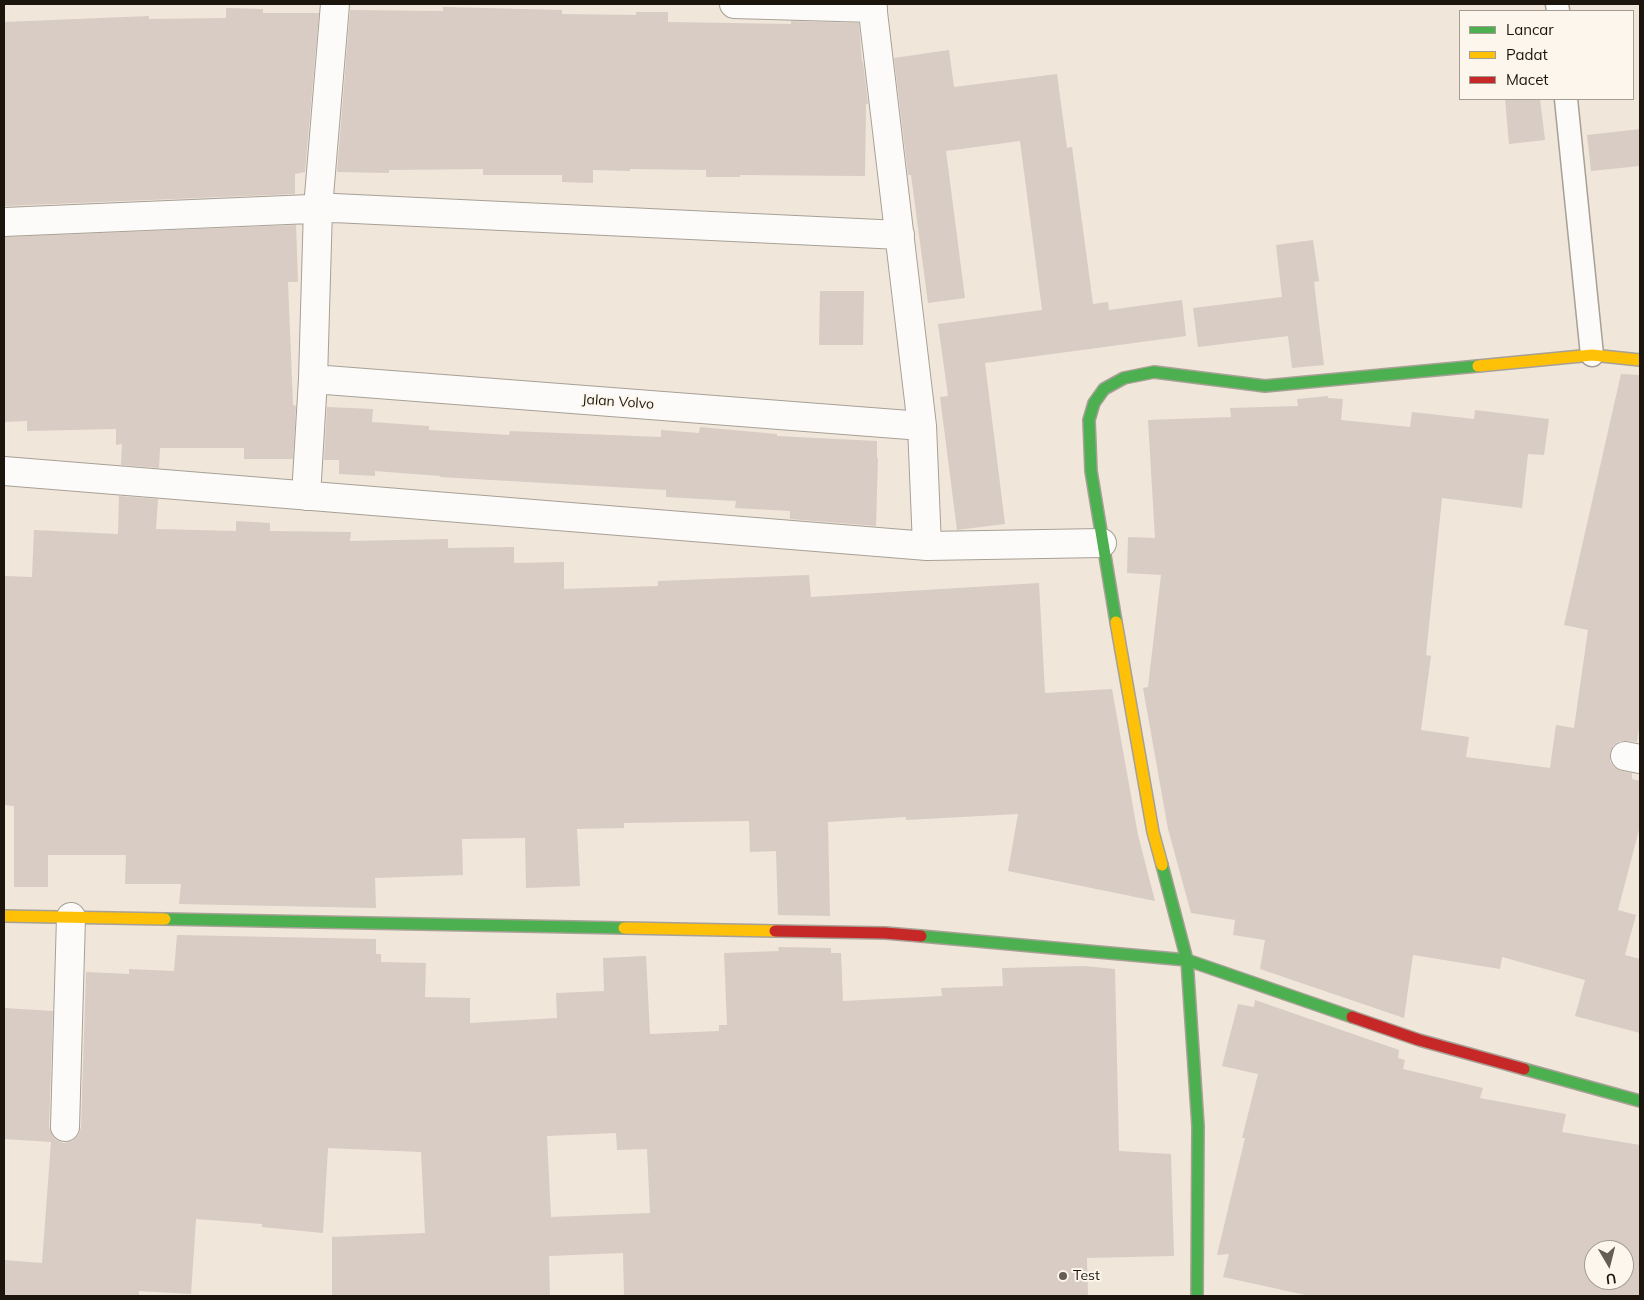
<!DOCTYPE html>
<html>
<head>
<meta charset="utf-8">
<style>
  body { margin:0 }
  #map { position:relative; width:1644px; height:1300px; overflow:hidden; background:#f0e6da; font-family:Mulish,sans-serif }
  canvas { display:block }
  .frame { position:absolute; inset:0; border:5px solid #1b150d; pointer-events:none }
  .legend { position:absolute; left:1459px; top:10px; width:175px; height:90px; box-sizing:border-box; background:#fdf6ed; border:1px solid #a39c93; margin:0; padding:6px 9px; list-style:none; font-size:15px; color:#1b150d }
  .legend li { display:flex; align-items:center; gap:10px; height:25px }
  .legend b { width:25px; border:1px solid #a39c93 }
  .north { position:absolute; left:1584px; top:1240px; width:50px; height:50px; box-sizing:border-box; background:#fdf6ed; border:1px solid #a39c93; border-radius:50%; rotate:172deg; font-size:14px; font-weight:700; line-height:20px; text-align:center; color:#1b150d }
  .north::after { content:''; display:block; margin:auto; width:18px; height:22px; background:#665e55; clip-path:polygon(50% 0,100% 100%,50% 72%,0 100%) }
</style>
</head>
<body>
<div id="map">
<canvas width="1644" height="1300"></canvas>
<div class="frame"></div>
<ul class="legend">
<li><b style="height:6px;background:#4caf50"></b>Lancar</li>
<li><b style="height:6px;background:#ffc107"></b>Padat</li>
<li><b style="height:6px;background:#c62828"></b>Macet</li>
</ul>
<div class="north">U</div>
</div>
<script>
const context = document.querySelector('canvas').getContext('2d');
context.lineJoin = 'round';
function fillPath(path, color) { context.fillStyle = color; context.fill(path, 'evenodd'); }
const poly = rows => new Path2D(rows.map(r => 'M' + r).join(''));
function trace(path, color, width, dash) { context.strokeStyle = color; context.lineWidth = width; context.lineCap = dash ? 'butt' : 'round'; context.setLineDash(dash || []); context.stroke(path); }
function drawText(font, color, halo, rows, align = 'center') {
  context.font = font + ' Mulish,sans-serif'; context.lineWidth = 4; context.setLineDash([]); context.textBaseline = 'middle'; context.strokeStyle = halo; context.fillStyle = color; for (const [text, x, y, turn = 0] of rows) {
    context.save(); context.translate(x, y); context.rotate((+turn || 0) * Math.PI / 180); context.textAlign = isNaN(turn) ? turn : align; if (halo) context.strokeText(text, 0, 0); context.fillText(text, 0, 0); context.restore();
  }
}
fillPath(poly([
  [443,7,562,10,562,14,636,15,636,12,668,12,668,22,791,24,791,21,859,23,862,62,863,62,868,104,866,104,865,176,740,175,740,177,706,177,706,170,630,169,630,171,593,170,593,183,562,182,562,175,483,175,483,169,389,170,389,173,337,172,350,10,443,11],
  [226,8,263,9,263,13,319,13,305,172,295,174,295,194,4,206,4,22,149,16,149,19,226,18],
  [949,50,954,87,1057,74,1067,148,1072,147,1093,304,1108,302,1109,310,1182,300,1186,336,985,363,1005,524,957,530,940,397,948,396,938,324,1042,310,1020,141,946,151,965,298,928,303,911,175,908,175,894,58],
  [1505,99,1540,99,1545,140,1509,144],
  [1640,129,1640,166,1591,171,1587,135],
  [296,225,298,282,288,282,293,405,296,406,293,459,244,459,244,448,160,448,159,468,121,465,122,444,116,445,116,429,27,431,27,421,4,422,4,237],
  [1313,240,1319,281,1314,282,1324,365,1292,368,1288,336,1198,347,1193,308,1282,297,1276,245],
  [820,291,864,291,863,345,819,345],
  [1621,374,1640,375,1640,720,1637,742,1628,741,1620,741,1613,746,1610,753,1610,761,1614,767,1622,771,1632,773,1632,779,1640,781,1640,826,1618,910,1636,915,1625,955,1640,959,1640,1033,1575,1016,1585,980,1502,957,1500,969,1413,955,1404,1018,1260,969,1265,940,1233,935,1235,920,1191,913,1168,829,1143,688,1148,687,1161,575,1127,573,1128,537,1155,538,1148,420,1231,417,1230,408,1298,406,1297,399,1328,396,1328,398,1343,399,1341,420,1410,427,1412,412,1474,419,1475,410,1549,419,1544,455,1528,454,1522,508,1442,498,1426,655,1431,656,1421,730,1469,737,1466,757,1550,768,1556,725,1574,728,1588,630,1564,625],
  [327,407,373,409,372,422,429,426,429,430,509,435,510,431,661,437,661,430,699,433,700,427,777,434,777,436,877,441,877,458,878,458,876,526,790,519,790,511,735,508,736,501,666,497,666,490,440,477,440,476,375,471,375,476,339,474,339,460,324,460],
  [119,496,158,499,156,529,236,531,236,521,270,523,270,531,351,532,350,541,448,539,448,548,514,547,514,563,564,562,564,589,658,586,658,581,809,575,811,597,1039,583,1045,693,1112,689,1138,835,1155,901,1008,871,1018,814,906,820,906,817,828,822,830,916,778,915,776,851,750,852,749,821,624,823,624,828,577,829,580,886,526,888,525,838,462,839,463,875,375,878,376,908,179,904,181,884,125,884,126,855,48,855,48,887,14,887,14,806,4,805,4,576,32,577,34,530,118,534],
  [177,935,376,939,376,954,381,954,381,962,426,963,425,997,470,998,470,1023,557,1018,556,993,604,991,603,958,646,956,650,1034,719,1031,719,1025,727,1025,724,953,779,951,778,947,831,948,831,953,841,953,843,1001,942,996,941,988,1003,986,1002,968,1084,966,1115,969,1119,1151,1171,1154,1174,1256,1087,1258,1088,1296,624,1296,623,1253,549,1256,550,1296,332,1296,332,1237,425,1233,421,1152,328,1148,323,1233,262,1227,262,1224,196,1219,191,1294,139,1291,139,1296,4,1296,4,1260,42,1263,51,1142,4,1139,4,1008,53,1011,49,1127,52,1135,56,1140,64,1143,72,1141,78,1136,81,1127,86,972,129,974,129,969,174,971],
  [616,1133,617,1150,647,1149,650,1213,551,1217,547,1136],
  [1255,1000,1399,1050,1398,1058,1405,1060,1403,1069,1483,1088,1480,1098,1566,1114,1562,1132,1640,1145,1640,1296,1310,1296,1223,1277,1229,1254,1217,1255,1245,1138,1242,1138,1258,1074,1222,1066,1238,1004,1254,1007],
  [1594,1250,1624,1250,1624,1280,1594,1280]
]), '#d8ccc4');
const lane = poly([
  [1557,4,1558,11],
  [1566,99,1592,355]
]);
const street = poly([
  [734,4,873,8],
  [872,4,922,426,927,546],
  [4,222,334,208,900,235],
  [313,379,922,426],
  [4,471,927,546,1102,543],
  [306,496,313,379,318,208,335,4],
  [1625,756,1640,759],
  [65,1127,71,917]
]);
const fast = poly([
  [1116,622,1091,471,1089,420,1094,403,1104,389,1124,378,1154,372,1265,386,1478,366],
  [1162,865,1187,960,1198,1126,1197,1296],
  [165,919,624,928],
  [921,936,1187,960,1352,1017],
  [1524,1069,1640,1101]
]);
const slow = poly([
  [1478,366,1592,355,1640,360],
  [1116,622,1153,832,1162,865],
  [4,916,165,919],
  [624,928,775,931]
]);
const jam = poly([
  [775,931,885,933,921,936],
  [1352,1017,1419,1040,1524,1069]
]);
trace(lane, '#a7a096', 25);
trace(street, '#a7a096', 30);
trace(fast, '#a7a096', 14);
trace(slow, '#a7a096', 14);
trace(jam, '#a7a096', 14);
trace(lane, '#fdfbf9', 22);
trace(street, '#fdfbf9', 28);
trace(fast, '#4caf50', 11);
trace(slow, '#ffc107', 11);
trace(jam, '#c62828', 11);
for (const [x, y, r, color] of [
  [1063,1276,5,"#665e55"]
]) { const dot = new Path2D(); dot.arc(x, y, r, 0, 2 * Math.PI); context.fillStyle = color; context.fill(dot); trace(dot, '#fdf6ed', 2); }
drawText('14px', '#1b150d', '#fdf6ed', [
  ["Jalan Volvo",618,402,4]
]);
drawText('14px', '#1b150d', '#fdf6ed', [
  ["Test",1073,1276]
], 'left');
</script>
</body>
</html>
